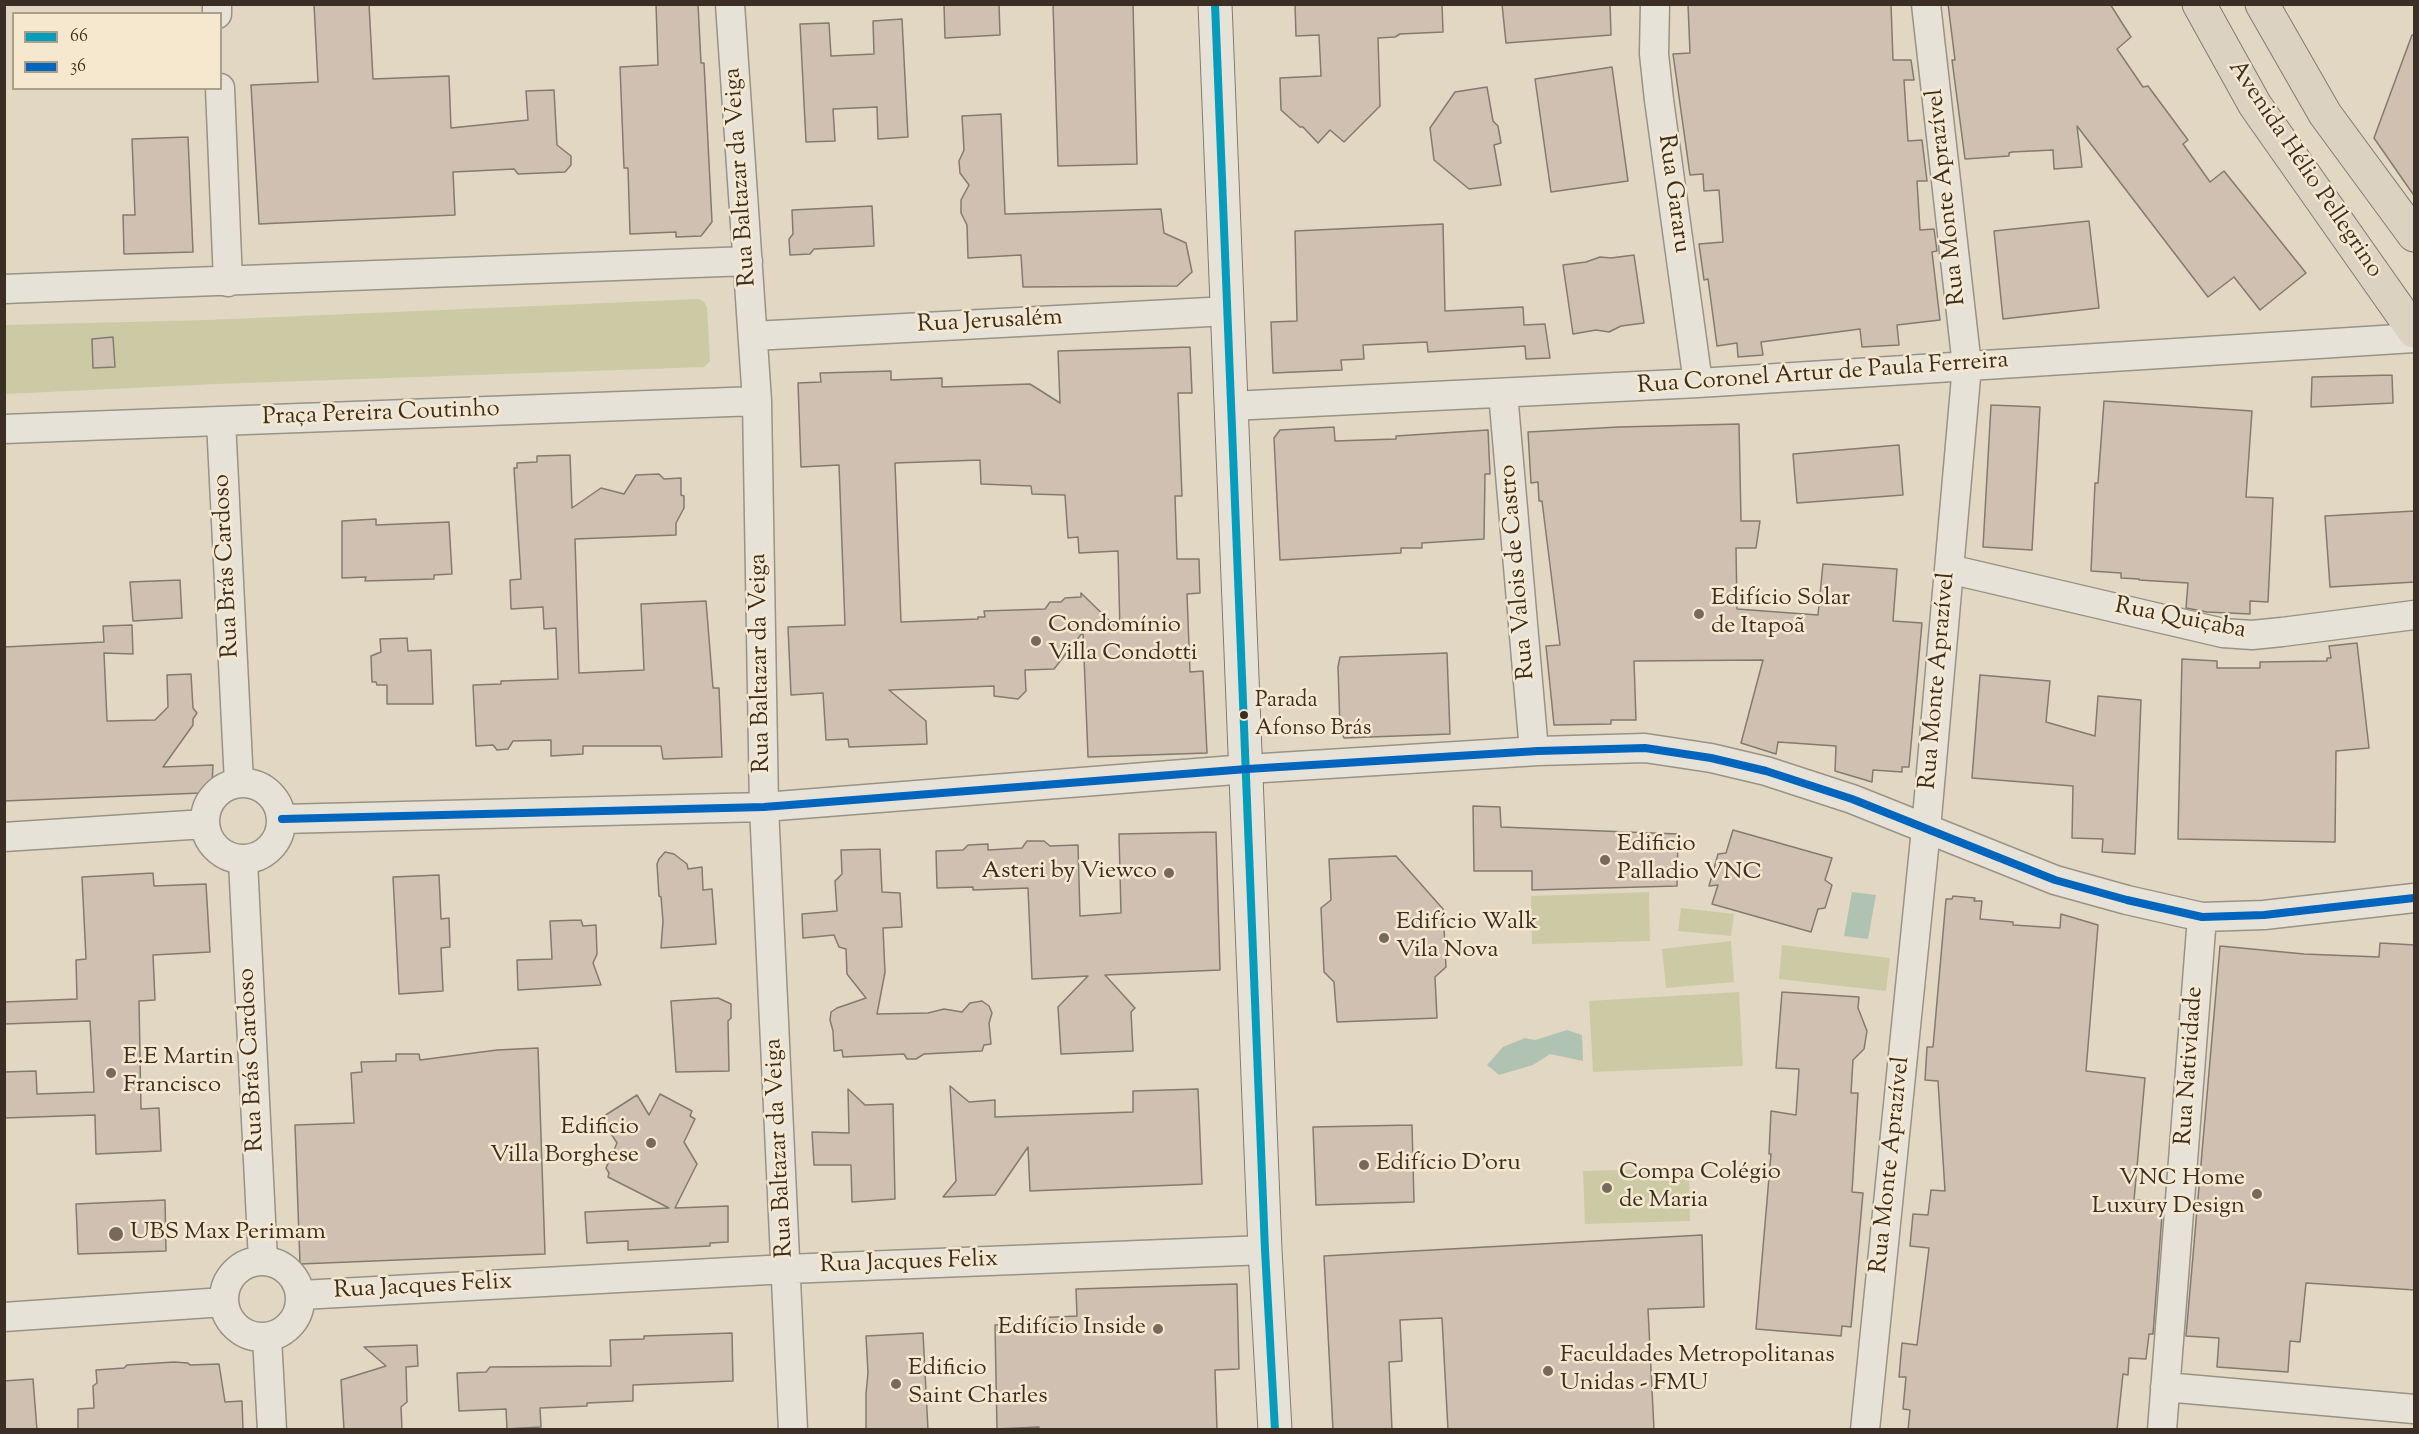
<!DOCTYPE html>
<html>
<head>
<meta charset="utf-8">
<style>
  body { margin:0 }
  #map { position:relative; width:2419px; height:1434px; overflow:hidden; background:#e2d7c2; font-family:"Sorts Mill Goudy",serif }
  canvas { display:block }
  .frame { position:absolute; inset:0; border:6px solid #3b2f25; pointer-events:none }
  .legend { position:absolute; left:12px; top:12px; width:210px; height:78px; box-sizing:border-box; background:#f5e8ce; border:2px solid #ab9e8a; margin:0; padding:8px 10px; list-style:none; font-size:18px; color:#3b2f25 }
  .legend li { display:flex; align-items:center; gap:12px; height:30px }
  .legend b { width:30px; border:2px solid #ab9e8a }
</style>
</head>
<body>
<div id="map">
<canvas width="2419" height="1434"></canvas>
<div class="frame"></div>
<ul class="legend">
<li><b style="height:8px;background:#069dbd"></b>66</li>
<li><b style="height:8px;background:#0065bd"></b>36</li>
</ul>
</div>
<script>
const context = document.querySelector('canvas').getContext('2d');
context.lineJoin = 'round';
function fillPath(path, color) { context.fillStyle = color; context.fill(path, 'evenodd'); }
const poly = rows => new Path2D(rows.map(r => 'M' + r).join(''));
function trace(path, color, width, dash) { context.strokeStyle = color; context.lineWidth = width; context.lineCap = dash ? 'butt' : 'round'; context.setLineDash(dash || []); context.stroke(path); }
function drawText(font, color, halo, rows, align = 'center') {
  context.font = font + ' "Sorts Mill Goudy",serif'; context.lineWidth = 5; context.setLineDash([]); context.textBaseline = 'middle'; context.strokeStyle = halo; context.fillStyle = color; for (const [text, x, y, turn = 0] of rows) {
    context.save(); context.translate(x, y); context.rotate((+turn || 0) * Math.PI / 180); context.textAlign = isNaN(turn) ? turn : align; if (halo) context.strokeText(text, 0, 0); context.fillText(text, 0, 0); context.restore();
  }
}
fillPath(poly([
  [699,299,704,302,707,307,710,361,704,367,217,384,5,394,4,325,208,320],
  [1649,892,1650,941,1532,944,1531,896],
  [1681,908,1734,914,1731,936,1678,931],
  [1731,941,1734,982,1666,988,1662,949],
  [1782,945,1890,958,1886,991,1779,979],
  [1739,992,1743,1066,1593,1072,1589,1001],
  [1689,1168,1690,1221,1585,1224,1583,1171]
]), '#cccaa4');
fillPath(poly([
  [1852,892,1876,895,1868,939,1844,936],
  [1567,1030,1582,1035,1583,1061,1550,1054,1533,1065,1499,1075,1487,1065,1503,1047,1525,1038,1535,1040]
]), '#b0c3b3');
const building = poly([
  [314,4,369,4,373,79,449,76,451,128,528,120,526,91,554,90,557,145,571,156,571,165,565,172,518,174,514,169,453,172,455,215,259,224,251,85,318,82,314,4],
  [656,4,698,4,701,63,704,63,712,222,701,236,676,237,676,232,630,234,628,168,624,168,620,67,658,65,656,4],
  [944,4,999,4,1000,35,945,38,944,4],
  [1053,4,1133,4,1137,164,1058,166,1053,4],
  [1295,4,1442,4,1443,32,1400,34,1395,37,1378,38,1380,106,1344,142,1330,130,1318,143,1303,127,1300,127,1281,110,1280,78,1321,76,1319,35,1296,36,1295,4],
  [1502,4,1610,4,1611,35,1506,43,1502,4],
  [1688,4,1891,4,1893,60,1911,60,1914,80,1904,80,1908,141,1922,140,1927,181,1917,181,1920,230,1934,229,1937,251,1932,252,1940,320,1897,325,1899,345,1862,347,1860,329,1761,342,1763,355,1738,357,1737,343,1717,346,1708,279,1704,280,1699,244,1723,242,1719,190,1704,191,1703,174,1690,175,1673,54,1690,53,1688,4],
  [1948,4,2110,4,2131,37,2117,49,2143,87,2148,86,2188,140,2183,144,2210,182,2224,171,2306,273,2260,310,2234,277,2208,297,2077,126,2082,167,2054,169,2053,150,2012,152,2009,153,2009,156,1965,159,1952,60,1955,60,1948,4],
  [902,19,908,137,878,139,877,107,833,109,835,141,806,142,800,24,829,23,831,56,874,54,873,21,902,19],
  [2412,35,2415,36,2415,197,2374,138,2412,35],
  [1612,67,1628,181,1551,192,1535,79,1612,67],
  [1487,87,1493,121,1498,126,1501,143,1494,145,1501,185,1469,189,1434,160,1430,128,1455,92,1487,87],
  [1001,114,1005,214,1161,209,1164,233,1186,243,1192,272,1177,286,1023,287,1021,255,968,258,967,225,961,213,961,200,969,185,960,173,959,161,964,150,962,116,1001,114],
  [188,137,193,252,124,254,123,215,135,215,132,139,188,137],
  [872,206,874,246,814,249,810,254,790,255,789,239,793,234,792,210,872,206],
  [2089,221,2099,308,2003,319,1994,231,2089,221],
  [1443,224,1445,311,1523,307,1524,325,1545,324,1550,358,1526,359,1525,346,1428,352,1427,342,1363,345,1364,359,1341,360,1342,370,1273,373,1271,322,1297,321,1295,231,1443,224],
  [1634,255,1644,323,1621,326,1609,332,1596,330,1573,334,1563,265,1586,262,1600,257,1611,258,1634,255],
  [113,337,115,367,93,368,92,339,113,337],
  [1190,347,1192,393,1178,393,1182,496,1175,496,1177,559,1199,559,1200,593,1187,594,1190,672,1203,671,1207,753,1088,757,1083,632,1054,669,1025,670,1026,691,1018,699,994,696,994,686,889,690,926,721,927,744,849,747,848,739,826,740,823,693,791,695,788,627,845,625,839,465,801,467,798,383,821,382,820,373,891,371,891,380,942,378,942,387,1030,384,1060,403,1058,351,1190,347],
  [980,460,981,484,1031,486,1032,494,1065,495,1068,538,1078,537,1079,553,1118,551,1120,631,1081,593,1081,597,1065,598,1061,602,1050,602,1045,609,984,611,985,617,978,617,978,619,901,622,895,463,980,460],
  [2392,375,2393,403,2311,407,2312,377,2392,375],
  [2104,401,2252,411,2246,497,2273,498,2268,602,2250,601,2250,614,2207,612,2186,608,2188,583,2139,580,2139,579,2121,578,2121,573,2091,571,2095,483,2098,483,2104,401],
  [1991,405,2040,407,2032,550,1983,547,1991,405],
  [1739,424,1741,521,1760,521,1756,548,1736,548,1737,609,1818,615,1823,564,1897,569,1893,621,1922,623,1909,767,1902,767,1902,772,1873,770,1872,782,1835,771,1836,746,1778,742,1776,754,1741,743,1763,660,1634,661,1636,720,1611,720,1611,724,1554,725,1546,646,1560,645,1542,501,1539,501,1538,482,1531,483,1528,432,1619,427,1739,424],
  [1334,427,1335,441,1396,439,1396,436,1488,430,1490,474,1485,474,1484,539,1422,543,1422,548,1401,548,1401,553,1280,560,1274,438,1280,430,1334,427],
  [1899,445,1903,495,1797,503,1793,454,1899,445],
  [570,455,572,508,601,488,624,494,636,475,659,474,664,479,681,478,681,495,684,496,684,508,676,523,676,535,575,539,579,673,644,670,641,604,706,601,713,688,719,688,722,757,663,759,661,746,583,746,583,754,551,756,551,740,513,741,508,749,497,750,493,745,476,746,473,685,501,684,501,681,558,679,556,628,544,629,543,607,511,609,510,580,521,579,514,468,517,468,517,463,537,462,537,456,570,455],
  [2415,511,2415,582,2330,587,2325,516,2415,511],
  [376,519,376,525,449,522,452,574,434,575,434,579,365,581,366,577,342,578,342,521,376,519],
  [180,580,182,618,133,621,130,582,180,580],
  [132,625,133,654,104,653,107,721,155,720,168,707,167,675,191,674,193,708,197,713,193,719,193,725,163,767,213,765,212,785,201,793,4,801,4,647,104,642,103,626,132,625],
  [407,638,408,651,431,650,433,704,387,704,387,685,377,685,376,682,372,682,371,656,381,652,380,639,407,638],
  [2357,643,2369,748,2336,751,2335,842,2178,839,2182,659,2217,661,2217,668,2260,668,2260,662,2327,661,2327,658,2331,658,2329,646,2357,643],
  [1447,653,1450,734,1344,738,1340,728,1338,667,1340,657,1447,653],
  [1980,675,2050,681,2046,722,2095,736,2098,696,2141,700,2135,854,2102,852,2103,839,2072,838,2073,786,1972,778,1980,675],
  [1473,806,1500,807,1501,827,1678,834,1677,886,1532,890,1532,871,1474,871,1473,806],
  [1733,830,1832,858,1825,880,1832,885,1825,908,1818,909,1811,932,1712,904,1718,885,1709,886,1718,854,1726,853,1733,830],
  [1216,832,1220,970,1105,975,1135,1008,1131,1012,1133,1051,1061,1054,1058,1007,1088,976,1032,979,1028,888,973,890,973,887,937,888,936,851,963,850,968,845,988,844,988,850,1022,848,1027,841,1044,841,1050,846,1078,845,1080,916,1121,913,1119,834,1216,832],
  [880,849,882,892,900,893,902,927,883,928,885,972,877,1014,928,1013,944,1009,962,1012,970,1003,982,1001,989,1006,992,1013,989,1023,991,1044,984,1045,982,1051,924,1054,916,1059,907,1059,904,1054,843,1057,842,1050,834,1051,833,1031,830,1020,831,1012,837,1008,866,998,847,974,846,949,839,947,834,935,803,938,802,914,837,911,835,881,842,874,841,850,880,849],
  [665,852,674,854,687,864,688,869,702,867,703,890,712,889,716,944,661,948,663,921,661,897,659,896,657,864,659,859,665,852],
  [1396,856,1443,909,1446,967,1435,977,1437,1018,1337,1022,1334,982,1324,972,1321,908,1331,900,1329,859,1396,856],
  [153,873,154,886,206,884,210,952,153,955,155,1000,139,1001,141,1109,159,1108,161,1151,96,1154,95,1115,4,1118,4,1072,36,1071,37,1094,94,1092,90,1021,4,1024,4,1002,77,999,76,960,86,959,82,877,153,873],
  [439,875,441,919,449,918,450,947,441,948,443,991,399,994,393,877,439,875],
  [1953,896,1975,898,1974,901,1982,901,1980,919,2013,922,2013,925,2060,928,2061,914,2098,925,2086,1071,2145,1078,2134,1200,2163,1202,2153,1334,2149,1334,2146,1359,2129,1358,2128,1375,2123,1374,2117,1430,1908,1430,1910,1410,1903,1409,1906,1377,1899,1377,1902,1343,1917,1345,1929,1248,1910,1246,1913,1214,1928,1215,1931,1190,1945,1191,1938,1081,1925,1080,1927,1047,1933,1047,1946,899,1952,899,1953,896],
  [581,920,583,926,596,925,597,954,593,963,601,985,518,990,517,960,552,959,550,921,581,920],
  [2380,943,2415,945,2415,1290,2306,1283,2300,1342,2290,1341,2288,1372,2217,1367,2219,1338,2186,1336,2220,946,2304,954,2379,957,2380,943],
  [1782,992,1859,997,1858,1008,1867,1031,1864,1049,1853,1060,1851,1093,1858,1093,1852,1192,1863,1193,1851,1327,1842,1326,1841,1336,1756,1329,1771,1154,1769,1154,1771,1111,1796,1115,1799,1069,1776,1068,1782,992],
  [718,998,731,1004,731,1018,728,1021,729,1071,676,1072,671,1001,718,998],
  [538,1048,545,1254,300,1264,295,1125,354,1123,351,1073,362,1072,361,1062,396,1061,396,1054,419,1054,420,1060,497,1050,538,1048],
  [950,1086,969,1102,995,1100,995,1117,1133,1112,1133,1091,1198,1089,1202,1184,1030,1191,1028,1147,995,1195,943,1197,956,1181,950,1086],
  [848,1089,865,1105,893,1104,895,1199,852,1202,851,1165,814,1165,812,1132,849,1133,848,1089],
  [660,1094,692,1111,690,1116,695,1119,684,1142,697,1164,675,1208,728,1206,728,1242,710,1243,710,1246,628,1250,628,1241,587,1243,585,1212,669,1208,608,1177,609,1173,606,1168,617,1143,601,1118,637,1095,649,1115,660,1094],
  [1412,1125,1414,1202,1316,1205,1313,1127,1412,1125],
  [165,1200,166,1251,78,1254,76,1204,165,1200],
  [1702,1235,1704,1307,1648,1309,1654,1430,1448,1430,1442,1318,1400,1320,1402,1361,1389,1362,1392,1430,1333,1430,1324,1256,1702,1235],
  [1237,1284,1239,1369,1215,1370,1217,1430,1039,1430,1039,1427,997,1429,995,1325,1035,1323,1035,1318,1077,1316,1076,1289,1237,1284],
  [732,1333,733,1381,633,1385,633,1401,587,1403,587,1406,540,1408,541,1427,507,1429,506,1409,459,1411,457,1373,486,1372,490,1367,611,1366,610,1340,644,1339,644,1336,732,1333],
  [923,1333,928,1430,866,1430,866,1394,868,1373,866,1336,923,1333],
  [417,1345,418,1366,406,1367,407,1402,401,1407,402,1430,344,1430,341,1380,386,1366,364,1347,417,1345],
  [174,1362,188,1363,190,1365,219,1364,225,1402,242,1401,243,1430,78,1430,78,1409,94,1408,93,1386,97,1383,96,1370,124,1368,127,1365,174,1362],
  [33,1379,37,1430,4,1430,4,1381,33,1379]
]);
fillPath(building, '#cfc0b2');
trace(building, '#827b70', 1.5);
const street = poly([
  [217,4,217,14],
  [730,4,757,401,764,807,793,1430],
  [1655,4,1654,54,1659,100,1698,383],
  [220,88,228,282],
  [4,289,748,261],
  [753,336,1228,311],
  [1503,393,1534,751],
  [1231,406,1698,383,2414,338],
  [221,421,239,783],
  [4,429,757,401],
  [1949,569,2223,633,2252,635,2282,632,2414,615],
  '205 821a38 38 0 1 1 76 0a38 38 0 1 1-76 0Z',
  [282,819,764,807,1247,769,1538,751,1645,748,1711,758,1766,771,1852,799,2055,880,2127,900,2202,917,2264,915,2414,898],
  [4,837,205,824],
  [243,861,263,1260],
  '224 1299a38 38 0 1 1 76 0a38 38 0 1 1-76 0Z',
  [301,1295,787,1269,1265,1250],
  [4,1317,224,1302],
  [267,1337,272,1430],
  [2165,1387,2414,1409],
  [1865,1430,1926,829,1967,366,1926,4],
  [2162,1430,2202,917]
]);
const secondary = poly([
  [1215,4,1265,1250,1275,1430]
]);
const primary = poly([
  [2199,4,2255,105,2414,331],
  [2262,4,2325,114,2414,235]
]);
trace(street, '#999285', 31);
trace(secondary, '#827b70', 35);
trace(primary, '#827b70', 35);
trace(street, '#e7e2d7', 28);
trace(secondary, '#e7e2d7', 33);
trace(primary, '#dbd2c2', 33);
trace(poly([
  [1215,4,1265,1250,1275,1430]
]), '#069dbd', 8);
trace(poly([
  [282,819,764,807,1247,769,1538,751,1645,748,1711,758,1766,771,1852,799,2055,880,2127,900,2202,917,2264,915,2414,898]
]), '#0065bd', 8);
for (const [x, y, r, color] of [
  [1699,614,6,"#756a5c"],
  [1036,641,6,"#756a5c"],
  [1244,715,5,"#3b2f25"],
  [1605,860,6,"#756a5c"],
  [1169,873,6,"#756a5c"],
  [1384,938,6,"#756a5c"],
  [111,1073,6,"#756a5c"],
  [651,1143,6,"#756a5c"],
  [1364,1165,6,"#756a5c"],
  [1607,1188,6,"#756a5c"],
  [2257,1194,6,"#756a5c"],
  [116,1234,8,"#756a5c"],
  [1158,1329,6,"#756a5c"],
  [1548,1371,6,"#756a5c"],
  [896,1384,6,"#756a5c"]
]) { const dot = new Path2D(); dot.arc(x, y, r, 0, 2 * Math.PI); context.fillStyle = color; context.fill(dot); trace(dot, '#f5e8ce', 2); }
drawText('22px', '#3b2f25', '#f5e8ce', [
  ["Parada",1255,702],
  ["Afonso Brás",1255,730]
], 'left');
drawText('24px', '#3b2f25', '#f5e8ce', [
  ["Avenida Hélio Pellegrino",2304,170,56],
  ["Rua Baltazar da Veiga",742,177,-94],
  ["Rua Gararu",1672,194,82],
  ["Rua Monte Aprazível",1948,197,-96],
  ["Rua Jerusalém",990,323,-3],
  ["Rua Coronel Artur de Paula Ferreira",1823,375,-4],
  ["Praça Pereira Coutinho",381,415,-2],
  ["Rua Brás Cardoso",228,566,-93],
  ["Rua Valois de Castro",1519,572,-95],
  ["Rua Quiçaba",2180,620,11],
  ["Rua Baltazar da Veiga",762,663,-91],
  ["Rua Monte Aprazível",1939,681,-85],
  ["Rua Brás Cardoso",253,1060,-93],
  ["Rua Natividade",2191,1066,-86],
  ["Rua Baltazar da Veiga",781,1148,-93],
  ["Rua Monte Aprazível",1892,1165,-84],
  ["Rua Jacques Felix",909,1264,-2],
  ["Rua Jacques Felix",423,1288,-3]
]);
drawText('24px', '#3b2f25', '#f5e8ce', [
  ["Edifício Solar",1711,600],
  ["de Itapoã",1711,628],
  ["Condomínio",1048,627],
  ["Villa Condotti",1048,655],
  ["Edificio",1617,846],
  ["Palladio VNC",1617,874],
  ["Asteri by Viewco",1157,873,"right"],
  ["Edifício Walk",1396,924],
  ["Vila Nova",1396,952],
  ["E.E Martin",123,1059],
  ["Francisco",123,1087],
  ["Edificio",639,1129,"right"],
  ["Villa Borghese",639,1157,"right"],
  ["Edifício D'oru",1376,1165],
  ["Compa Colégio",1619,1174],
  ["de Maria",1619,1202],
  ["VNC Home",2245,1180,"right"],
  ["Luxury Design",2245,1208,"right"],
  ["UBS Max Perimam",130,1234],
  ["Edifício Inside",1146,1329,"right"],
  ["Faculdades Metropolitanas",1560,1357],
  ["Unidas - FMU",1560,1385],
  ["Edificio",908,1370],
  ["Saint Charles",908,1398]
], 'left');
</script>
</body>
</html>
